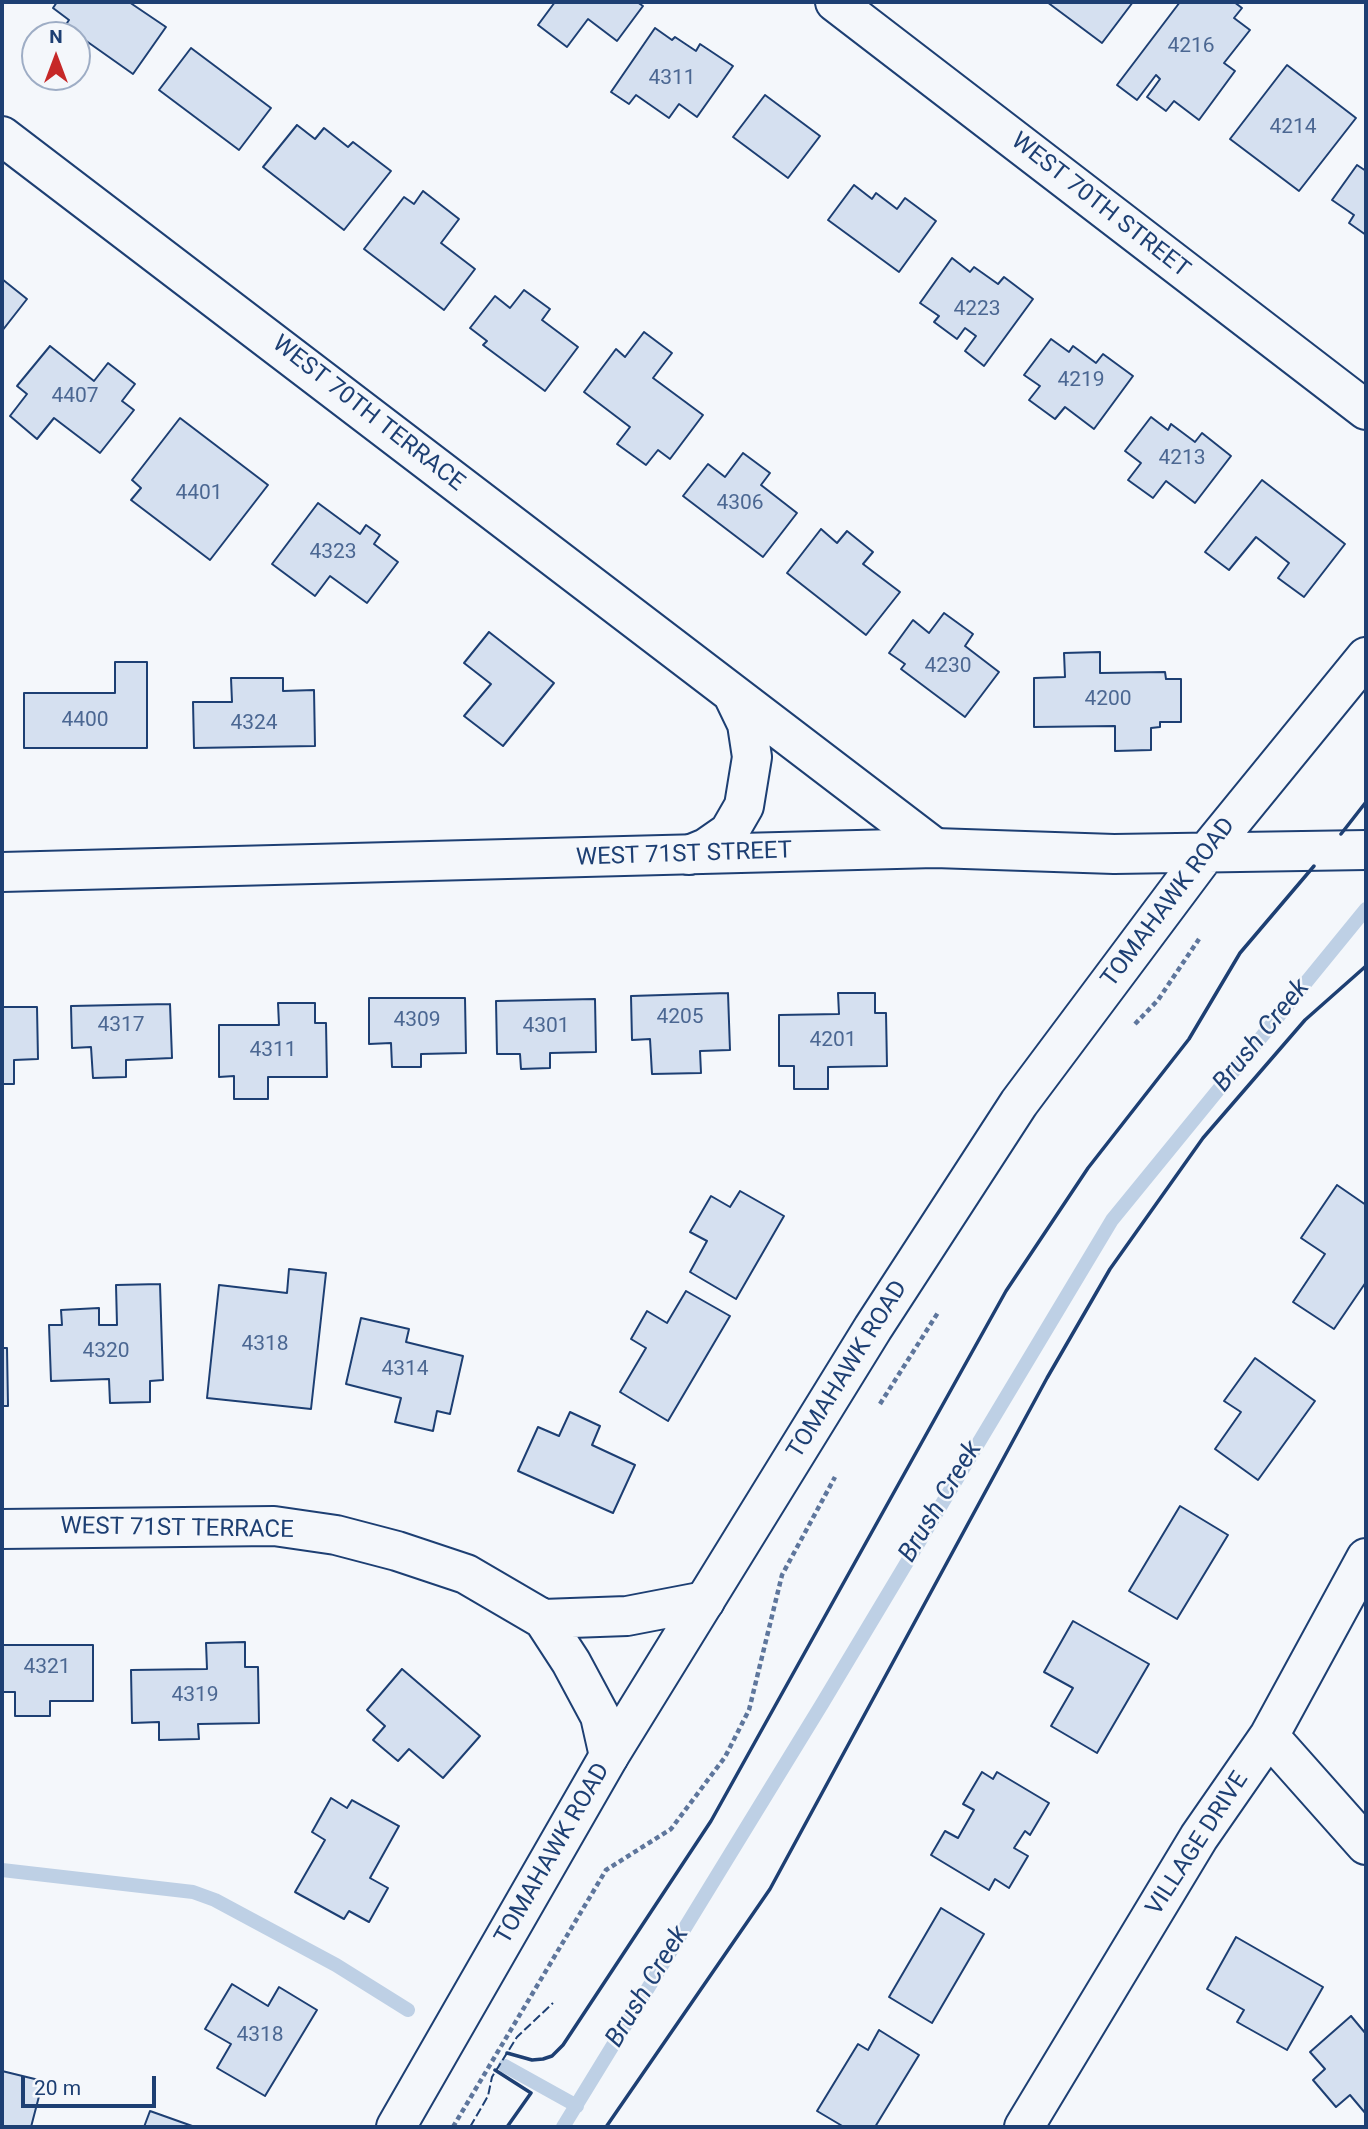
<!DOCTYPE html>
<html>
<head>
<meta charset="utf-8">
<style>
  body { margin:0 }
  #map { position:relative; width:1368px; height:2129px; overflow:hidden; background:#f4f7fb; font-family:Roboto,sans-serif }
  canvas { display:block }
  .frame { position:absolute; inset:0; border:4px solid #1d3f73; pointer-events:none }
  .north { position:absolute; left:21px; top:21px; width:70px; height:70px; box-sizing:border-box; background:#f4f7fb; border:2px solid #9eadc5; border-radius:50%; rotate:0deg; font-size:19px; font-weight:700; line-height:28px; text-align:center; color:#1d3f73 }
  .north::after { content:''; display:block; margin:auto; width:24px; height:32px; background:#c62828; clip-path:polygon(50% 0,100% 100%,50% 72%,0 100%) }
  .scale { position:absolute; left:21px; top:2076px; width:135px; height:32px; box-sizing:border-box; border:4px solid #1d3f73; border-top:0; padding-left:9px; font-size:21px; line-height:24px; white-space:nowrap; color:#1d3f73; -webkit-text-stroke:5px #f4f7fb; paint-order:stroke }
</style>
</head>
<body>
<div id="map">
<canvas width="1368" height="2129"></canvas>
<div class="frame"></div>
<div class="north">N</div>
<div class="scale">20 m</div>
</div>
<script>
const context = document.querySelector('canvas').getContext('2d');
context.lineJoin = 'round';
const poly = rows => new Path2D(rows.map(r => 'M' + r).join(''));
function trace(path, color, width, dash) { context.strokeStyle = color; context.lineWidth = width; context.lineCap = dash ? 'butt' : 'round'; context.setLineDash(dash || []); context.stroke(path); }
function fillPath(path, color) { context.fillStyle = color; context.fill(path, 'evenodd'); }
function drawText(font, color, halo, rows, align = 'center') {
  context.font = font + ' Roboto,sans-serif'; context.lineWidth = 5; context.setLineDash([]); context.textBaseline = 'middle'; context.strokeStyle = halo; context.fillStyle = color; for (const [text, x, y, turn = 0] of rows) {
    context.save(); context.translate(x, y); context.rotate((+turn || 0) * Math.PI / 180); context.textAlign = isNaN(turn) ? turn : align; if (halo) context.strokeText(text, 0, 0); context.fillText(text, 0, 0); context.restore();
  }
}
trace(poly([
  [2,1870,193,1892,215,1900,336,1965,408,2010],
  [505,2066,577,2106],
  [563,2127,822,1704,1112,1220,1366,909]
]), '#bed0e5', 14);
const building = poly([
  [57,2,129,2,166,27,133,74,65,26,69,20,53,8,57,2],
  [555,2,637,2,643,6,617,41,588,19,567,47,538,25,555,2],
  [1047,2,1133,2,1102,43,1047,2],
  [1180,2,1234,2,1242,8,1234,18,1250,30,1224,63,1235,71,1199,120,1174,101,1166,111,1147,97,1160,79,1156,75,1137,100,1117,85,1180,2],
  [655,28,672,40,675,37,696,51,700,44,733,66,697,117,679,104,669,118,636,95,629,104,611,92,655,28],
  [191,48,271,108,239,150,159,90,191,48],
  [1287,65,1356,118,1299,191,1230,139,1287,65],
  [765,95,820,136,788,178,733,137,765,95],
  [297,125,315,139,324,128,348,147,353,142,391,171,344,230,263,167,297,125],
  [1357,165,1366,171,1366,235,1349,223,1354,215,1332,200,1357,165],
  [854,185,872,199,876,193,897,209,905,198,936,221,899,272,828,220,854,185],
  [423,191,459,219,441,243,475,269,444,310,364,249,404,197,414,204,423,191],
  [952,258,970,272,974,267,998,284,1004,277,1033,299,984,366,965,351,976,336,965,328,957,339,934,322,939,316,920,303,952,258],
  [2,279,27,299,2,331,2,279],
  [524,290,550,309,542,320,578,347,545,391,483,345,487,341,470,328,495,296,510,308,524,290],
  [644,332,672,353,653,378,703,415,670,459,658,450,646,465,617,444,630,427,584,392,616,349,625,357,644,332],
  [1051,339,1069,352,1073,346,1096,363,1103,354,1133,376,1094,429,1065,407,1055,419,1029,400,1040,386,1024,375,1051,339],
  [50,346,94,381,108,363,135,384,122,401,134,410,100,453,54,418,37,439,10,416,27,394,17,386,50,346],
  [1151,417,1168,430,1171,424,1195,442,1202,433,1231,456,1195,503,1166,481,1153,498,1128,480,1141,463,1125,451,1151,417],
  [180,418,268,485,210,560,131,500,141,488,132,480,180,418],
  [743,453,770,473,761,485,797,513,763,557,683,496,708,464,725,477,743,453],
  [1262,480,1345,544,1304,597,1278,578,1289,563,1256,537,1229,570,1205,552,1262,480],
  [318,503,360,534,366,525,380,535,374,544,398,562,367,603,330,576,315,596,272,564,318,503],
  [821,529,837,543,847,531,873,552,863,564,900,592,866,635,787,573,821,529],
  [944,613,973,634,965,646,999,672,965,717,901,669,905,664,889,653,913,620,929,633,944,613],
  [489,632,554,683,503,746,464,716,491,684,464,663,489,632],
  [1100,652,1100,673,1165,672,1166,679,1181,679,1181,722,1160,722,1160,727,1151,728,1151,750,1115,751,1115,726,1034,727,1034,678,1065,677,1064,653,1100,652],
  [115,662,147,662,147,748,24,748,24,693,115,693,115,662],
  [231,678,283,678,283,691,314,690,315,746,194,748,193,702,232,702,231,678],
  [728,993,730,1050,700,1051,701,1073,652,1074,650,1039,632,1040,631,996,728,993],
  [838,993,875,993,875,1013,886,1013,887,1066,828,1067,828,1089,794,1089,794,1066,779,1066,779,1015,839,1014,838,993],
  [369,998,465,998,466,1053,421,1054,421,1067,392,1067,391,1043,369,1044,369,998],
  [595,999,596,1052,550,1053,550,1068,521,1069,520,1054,497,1054,496,1001,595,999],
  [278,1003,315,1003,315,1023,326,1023,327,1077,268,1077,268,1099,234,1099,234,1076,219,1077,219,1025,279,1025,278,1003],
  [170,1004,172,1058,126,1060,126,1077,93,1078,91,1047,72,1048,71,1006,170,1004],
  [2,1007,37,1007,38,1059,14,1060,14,1084,2,1084,2,1007],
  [1337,1185,1366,1205,1366,1282,1334,1329,1293,1302,1325,1254,1301,1238,1337,1185],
  [740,1191,784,1216,736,1299,690,1272,707,1241,690,1232,711,1196,730,1207,740,1191],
  [289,1269,326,1273,311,1409,207,1398,219,1285,287,1293,289,1269],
  [160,1284,163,1380,150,1381,150,1402,110,1403,109,1379,51,1381,49,1325,62,1325,61,1310,99,1308,99,1325,117,1325,116,1285,160,1284],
  [686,1291,730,1316,668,1421,620,1392,646,1348,631,1339,647,1311,667,1323,686,1291],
  [361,1318,409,1329,406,1342,463,1356,450,1414,437,1411,433,1431,395,1422,401,1398,346,1384,361,1318],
  [2,1348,7,1348,8,1406,2,1406,2,1348],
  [1255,1358,1315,1401,1258,1480,1215,1449,1241,1412,1224,1401,1255,1358],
  [570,1412,600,1426,592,1445,635,1465,613,1513,518,1471,538,1427,559,1436,570,1412],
  [1180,1506,1228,1535,1177,1619,1129,1591,1180,1506],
  [1073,1621,1149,1664,1097,1753,1051,1726,1073,1688,1044,1672,1073,1621],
  [245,1642,245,1667,258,1667,259,1723,198,1724,199,1739,159,1740,159,1722,132,1723,131,1670,207,1669,206,1643,245,1642],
  [2,1645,93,1645,93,1701,50,1701,50,1716,15,1716,15,1692,2,1692,2,1645],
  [402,1669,480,1736,443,1778,409,1749,398,1761,373,1740,385,1726,367,1710,402,1669],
  [982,1772,993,1779,997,1772,1049,1803,1030,1835,1025,1831,1014,1848,1028,1856,1009,1888,995,1879,989,1890,931,1855,945,1831,958,1838,974,1810,963,1804,982,1772],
  [331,1798,347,1808,352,1800,399,1826,370,1878,388,1888,369,1922,349,1911,344,1919,295,1892,325,1840,312,1832,331,1798],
  [941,1908,984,1934,932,2023,889,1997,941,1908],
  [1236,1937,1323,1987,1287,2050,1237,2022,1244,2010,1207,1989,1236,1937],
  [232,1984,268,2006,279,1987,317,2010,265,2096,217,2068,231,2044,205,2029,232,1984],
  [1351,2016,1366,2034,1366,2114,1350,2095,1336,2107,1313,2080,1325,2069,1310,2052,1351,2016],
  [879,2030,919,2055,875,2127,844,2127,817,2111,858,2044,868,2050,879,2030],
  [2,2071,43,2081,31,2127,2,2127,2,2071],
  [150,2111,195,2127,144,2127,150,2111]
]);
fillPath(building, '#d5e0f0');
trace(building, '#1d3f73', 2);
const minor = poly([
  [835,2,1366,410],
  [2,136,935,848],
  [689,855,706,848,729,832,744,806,752,757,747,724,733,695],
  [2,1529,274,1526,336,1535,397,1551,466,1574,543,1619,571,1662,600,1716,609,1756],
  [543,1619,627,1616,705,1601],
  [1269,1736,1366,1845],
  [1024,2127,1199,1837,1269,1736,1366,1558]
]);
const tertiary = poly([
  [2,872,935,848,1114,854,1366,850],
  [396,2127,609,1756,873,1328,1019,1103,1206,853,1366,657]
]);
trace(minor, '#1d3f73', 42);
trace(tertiary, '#1d3f73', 42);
trace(poly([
  [1135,1024,1158,1000,1199,939],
  [880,1404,939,1311],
  [453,2127,606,1870,671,1829,725,1757,749,1710,782,1575,835,1477]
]), '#5e769c', 4.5, [5, 3.5]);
trace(minor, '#f4f7fb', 38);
trace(tertiary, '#f4f7fb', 38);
trace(poly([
  [470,2127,488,2096,492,2077,517,2037,553,2003]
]), '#1d3f73', 2, [9, 3.5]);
trace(poly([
  [1341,834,1366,802],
  [507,2053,532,2060,543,2059,552,2056,563,2045,711,1821,1006,1291,1088,1168,1189,1039,1240,953,1314,866],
  [495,2070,531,2093,507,2127],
  [606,2127,770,1889,1047,1378,1110,1269,1203,1138,1305,1020,1366,966]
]), '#1d3f73', 3.5);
drawText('21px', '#4b6792', null, [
  ["4216",1191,47],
  ["4311",672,79],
  ["4214",1293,128],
  ["4223",977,310],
  ["4219",1081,381],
  ["4407",75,397],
  ["4213",1182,459],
  ["4401",199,494],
  ["4306",740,504],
  ["4323",333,553],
  ["4230",948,667],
  ["4200",1108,700],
  ["4400",85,721],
  ["4324",254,724],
  ["4205",680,1018],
  ["4309",417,1021],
  ["4317",121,1026],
  ["4301",546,1027],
  ["4201",833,1041],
  ["4311",273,1051],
  ["4318",265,1345],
  ["4320",106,1352],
  ["4314",405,1370],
  ["4321",47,1668],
  ["4319",195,1696],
  ["4318",260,2036]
]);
drawText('24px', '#1d3f73', '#f4f7fb', [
  ["WEST 70TH STREET",1100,206,38],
  ["WEST 70TH TERRACE",368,414,38],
  ["WEST 71ST STREET",684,855,-2],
  ["TOMAHAWK ROAD",1169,903,-53],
  ["TOMAHAWK ROAD",848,1370,-58],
  ["WEST 71ST TERRACE",177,1529,1],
  ["VILLAGE DRIVE",1198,1844,-57],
  ["TOMAHAWK ROAD",553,1854,-60]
]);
drawText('italic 26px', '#1d3f73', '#f4f7fb', [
  ["Brush Creek",1262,1036,-51],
  ["Brush Creek",941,1502,-59],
  ["Brush Creek",648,1987,-59]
]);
</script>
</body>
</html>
